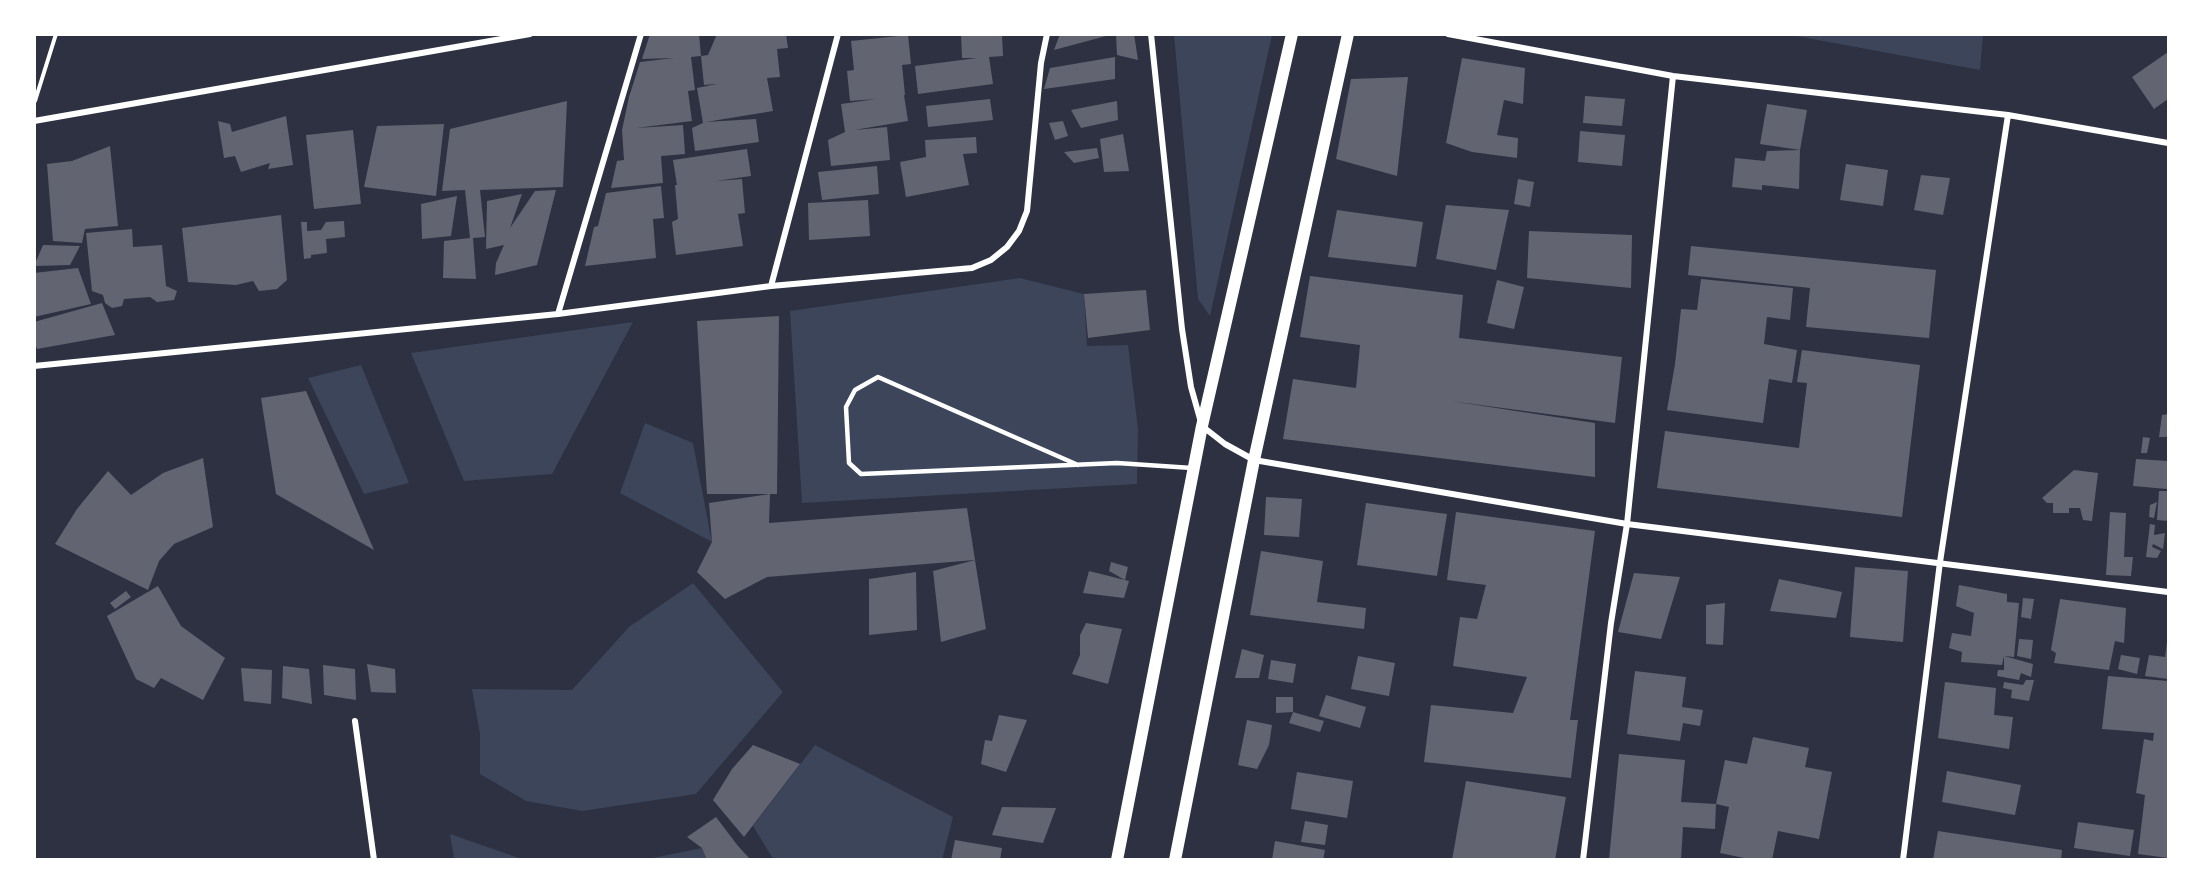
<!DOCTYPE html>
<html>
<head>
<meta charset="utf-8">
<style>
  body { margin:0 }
  #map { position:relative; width:2203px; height:894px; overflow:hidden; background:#2d3142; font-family:Ubuntu,sans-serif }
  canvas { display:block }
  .frame { position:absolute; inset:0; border:36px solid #fff; pointer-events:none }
</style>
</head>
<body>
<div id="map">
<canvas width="2203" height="894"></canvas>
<div class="frame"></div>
</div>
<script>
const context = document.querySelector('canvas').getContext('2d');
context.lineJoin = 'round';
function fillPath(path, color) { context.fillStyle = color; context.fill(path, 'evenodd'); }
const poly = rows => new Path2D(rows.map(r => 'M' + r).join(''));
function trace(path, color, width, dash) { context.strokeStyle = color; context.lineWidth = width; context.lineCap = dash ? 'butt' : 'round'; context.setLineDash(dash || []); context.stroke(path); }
fillPath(poly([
  [1174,35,1272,35,1210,316,1198,299],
  [1791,35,1983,35,1980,70],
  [1020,278,1084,294,1087,346,1128,345,1138,429,1137,484,802,503,790,311],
  [633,322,552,474,464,481,411,353],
  [361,365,409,483,364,494,308,378],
  [645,423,693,443,712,542,620,493],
  [693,583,783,692,696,794,582,811,526,801,480,774,480,734,472,689,572,690,629,627],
  [815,745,953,817,942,860,773,859,753,826],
  [450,834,522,859,454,859],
  [702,848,707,859,642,860]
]), '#3c4559');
fillPath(poly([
  [650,34,699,34,701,56,691,57,695,90,688,91,692,121,636,128,683,125,685,154,661,156,663,183,611,188,617,161,624,160,622,130,629,97,640,62,674,58,642,59],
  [717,34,786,34,788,48,777,49,780,77,767,78,773,111,706,122,756,119,759,142,695,151,692,128,703,123,697,88,717,84,704,85,701,56,708,55],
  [961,34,1002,34,1003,56,989,57,993,84,918,94,915,66,977,58,962,58],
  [1060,34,1110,34,1110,35,1054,50],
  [1116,34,1134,34,1138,60,1117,55],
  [908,35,911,64,902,65,905,95,904,95,908,121,854,130,887,127,890,160,831,166,828,140,845,132,841,104,876,99,850,101,847,71,854,70,851,41],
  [2168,52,2168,99,2154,109,2132,77],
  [1115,57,1115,79,1044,89,1050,68],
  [1462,58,1525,68,1523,104,1504,100,1497,135,1518,138,1517,158,1472,152,1446,143],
  [1408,77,1397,176,1336,159,1351,79],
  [1585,96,1625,99,1622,126,1583,123],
  [990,99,993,120,928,127,926,106],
  [567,101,563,187,480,190,485,237,473,238,476,279,443,278,444,241,470,238,465,190,442,191,450,129],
  [1117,101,1118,120,1081,128,1071,110],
  [1767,104,1807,110,1800,150,1760,144],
  [286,116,293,165,268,169,270,163,241,172,235,156,224,158,218,121,230,124,232,132],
  [1063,121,1068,136,1055,140,1049,123],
  [444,124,436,196,364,187,377,126],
  [353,130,361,204,314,209,306,135],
  [1580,131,1625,135,1622,166,1578,162],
  [1123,134,1129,171,1104,172,1100,139],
  [976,137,977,153,963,154,969,185,906,197,900,162,926,157,925,140],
  [110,146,118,226,85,229,82,243,53,241,47,164,72,161],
  [1097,148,1099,158,1074,163,1064,152],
  [747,149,751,176,716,181,742,179,745,213,738,214,743,246,676,255,672,222,678,219,675,185,677,185,673,160],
  [1800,150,1799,189,1762,185,1762,190,1732,187,1735,158,1765,161,1767,151],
  [1846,164,1888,170,1883,206,1840,200],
  [877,166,879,194,822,200,818,172],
  [1921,175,1950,178,1943,215,1914,210],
  [1518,179,1534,182,1530,207,1514,204],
  [661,186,664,218,653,219,656,258,585,266,594,227,598,226,606,193],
  [556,190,537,265,495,275,496,263,504,245,486,249,487,201,522,194,510,228,535,191],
  [457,196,451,236,422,239,421,204],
  [868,200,870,236,809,240,808,203],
  [1446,205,1509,210,1496,270,1436,259],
  [1337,210,1423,222,1416,267,1328,257],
  [281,215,287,280,277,289,259,291,253,281,236,285,188,282,182,228],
  [344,221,345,237,326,239,327,253,311,255,311,258,304,259,301,222,307,222,307,231,321,230,326,222],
  [132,229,133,247,162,245,166,286,177,291,174,300,157,302,150,297,124,299,122,306,112,308,105,303,103,295,92,291,86,233],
  [1529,231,1632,235,1631,288,1527,278],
  [43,245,80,246,70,265,34,266],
  [1691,246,1936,270,1929,338,1806,327,1810,288,1688,275],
  [78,268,91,304,34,317,34,273],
  [1310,276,1463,295,1459,338,1622,357,1615,423,1450,401,1595,423,1595,477,1283,439,1293,379,1356,388,1360,345,1300,337],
  [1701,279,1793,288,1790,320,1767,317,1764,344,1797,350,1792,383,1769,379,1763,423,1667,410,1675,364,1681,309,1697,310],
  [1497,280,1524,287,1514,329,1487,323],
  [1146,290,1150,330,1088,338,1084,294],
  [102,303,115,335,37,349,34,340,34,322],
  [779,316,777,494,770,494,769,523,967,508,975,560,767,577,725,599,697,572,712,542,709,503,770,494,707,494,697,321],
  [1802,350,1920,365,1902,517,1657,488,1665,431,1799,448,1807,383,1797,382],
  [306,391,374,550,276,494,261,398],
  [2168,414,2167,437,2159,437,2162,415],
  [2143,437,2150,438,2147,453,2141,453],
  [203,458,213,527,174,544,159,561,148,590,55,544,77,509,108,471,131,495,163,473],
  [2136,459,2168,461,2167,489,2133,486],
  [2074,470,2098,473,2092,521,2083,520,2080,508,2069,508,2069,513,2053,513,2053,503,2047,503,2042,498],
  [2159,491,2168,491,2168,521,2157,520],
  [1266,497,1302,499,1299,537,1264,535],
  [2157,502,2154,518,2149,517,2150,505],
  [1366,503,1447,514,1437,576,1357,565],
  [1456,512,1595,531,1570,720,1578,720,1571,778,1424,762,1431,705,1513,713,1527,677,1453,666,1460,617,1477,619,1486,585,1447,580],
  [2110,512,2126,513,2124,557,2133,557,2131,576,2106,575],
  [2150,524,2155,525,2154,535,2165,533,2163,549,2153,544,2152,547,2161,551,2157,558,2146,557],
  [1261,551,1323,561,1317,602,1366,608,1364,629,1250,615],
  [975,560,986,629,941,642,933,571],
  [1111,562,1128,567,1125,580,1129,581,1124,598,1083,593,1089,571,1125,580,1109,571],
  [1855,567,1908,571,1903,642,1850,637],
  [916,572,917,630,869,635,869,579],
  [1634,573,1680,577,1661,639,1618,632],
  [1779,579,1842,592,1836,618,1770,611],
  [1959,585,2007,594,2007,602,2019,603,2014,657,2004,656,2033,664,2031,677,2021,673,2019,680,1997,676,1998,670,2004,670,2004,656,2002,665,1961,662,1962,652,1949,648,1952,633,1971,636,1974,613,1956,606],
  [158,586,181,626,225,658,203,700,161,678,154,688,136,679,107,616],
  [126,591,131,597,115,609,110,603],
  [2023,598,2034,599,2031,619,2021,617],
  [2060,599,2126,608,2124,643,2115,641,2109,670,2054,663,2056,653,2051,650],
  [1725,603,1723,645,1706,644,1706,605],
  [1086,623,1122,629,1108,684,1072,674,1080,655,1080,635],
  [2019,639,2033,640,2031,659,2017,656],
  [2167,642,2168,679,2145,676,2149,655,2165,657],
  [1242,649,1264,655,1259,678,1235,678],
  [2121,655,2140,658,2137,674,2118,669],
  [1358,656,1395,663,1389,696,1351,689],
  [1271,660,1296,664,1293,683,1268,679],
  [367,664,395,669,396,693,371,692],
  [323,665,355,669,356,700,324,695],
  [283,666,309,669,312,704,282,698],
  [241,668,272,670,271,704,244,701],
  [1635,671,1686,677,1682,707,1703,710,1700,726,1683,723,1680,741,1627,734],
  [2108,676,2168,681,2168,858,2138,854,2145,795,2136,793,2144,739,2153,741,2154,733,2102,729],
  [2026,680,2034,680,2029,701,2011,698,2012,690,2003,688,2004,682,2023,685],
  [1945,682,1996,688,1994,715,2013,717,2009,749,1938,738],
  [1326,695,1366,707,1360,728,1319,716],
  [1276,697,1293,697,1293,712,1276,713],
  [1293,712,1324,721,1320,732,1289,723],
  [999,715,1027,720,1006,772,981,764,985,740,992,741],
  [1247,720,1272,725,1269,745,1257,769,1238,765],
  [1753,737,1809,748,1805,767,1832,772,1819,839,1778,831,1772,860,1754,860,1720,853,1729,807,1716,804,1725,760,1747,764],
  [753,745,800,764,744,837,713,800,732,769],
  [1619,754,1685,760,1681,802,1716,804,1715,829,1683,827,1681,860,1609,860],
  [1947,771,2021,785,2015,815,1942,802],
  [1297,772,1353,781,1347,818,1291,809],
  [1466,781,1566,797,1555,860,1452,860],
  [1002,807,1056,808,1043,843,992,835],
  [716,817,738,846,751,860,707,860,702,848,687,837],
  [1305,821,1328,825,1325,845,1301,842],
  [2078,822,2134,830,2130,856,2074,848],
  [1938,831,2062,850,2061,860,1933,860],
  [955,840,1002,848,1000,860,951,860],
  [1275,841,1325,850,1323,860,1272,860]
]), '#626471');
trace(poly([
  [35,101,56,34]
]), '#fff', 4);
trace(poly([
  [1078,465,878,377,855,390,846,407,849,463,861,474,1117,463,1192,468]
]), '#fff', 4.5);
trace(poly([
  [1151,34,1182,329,1191,387,1202,426,1225,444,1254,460,1627,524,2168,592],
  [1448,34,1673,76,2008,115,2168,143],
  [34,121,530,34],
  [771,286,838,34],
  [558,314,641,34],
  [34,366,558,314,771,286,972,268,991,260,1007,247,1019,231,1027,211,1041,63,1047,34],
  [355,721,374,860],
  [1583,860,1611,623,1627,524,1673,76],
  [1903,860,1940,562,2008,115]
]), '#fff', 6);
trace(poly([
  [1117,860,1202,426,1292,34],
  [1175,860,1254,460,1348,34]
]), '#fff', 12);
</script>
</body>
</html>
